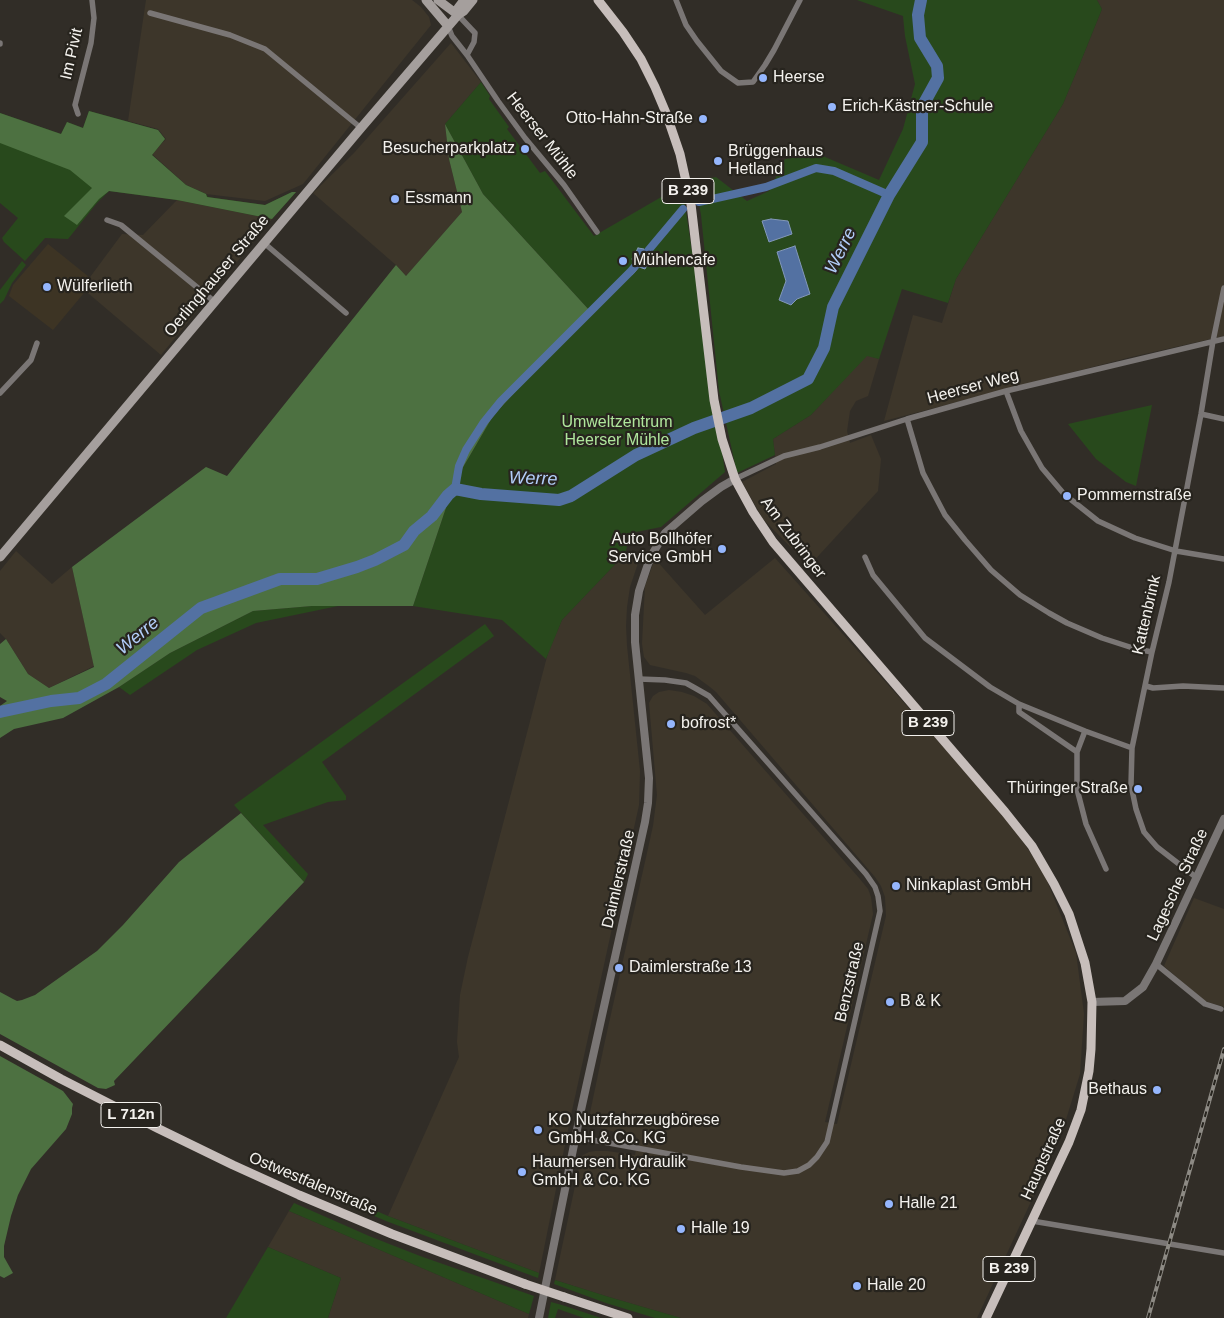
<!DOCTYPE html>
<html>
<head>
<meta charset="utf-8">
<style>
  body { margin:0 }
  canvas { display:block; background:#312d27 }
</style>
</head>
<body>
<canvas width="1224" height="1318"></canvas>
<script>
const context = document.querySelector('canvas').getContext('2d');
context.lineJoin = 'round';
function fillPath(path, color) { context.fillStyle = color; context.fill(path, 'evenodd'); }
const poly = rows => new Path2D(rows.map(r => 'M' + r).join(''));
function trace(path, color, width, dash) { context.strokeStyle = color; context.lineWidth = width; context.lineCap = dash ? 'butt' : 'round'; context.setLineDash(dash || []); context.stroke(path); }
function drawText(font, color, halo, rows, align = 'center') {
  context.font = font + ' Helvetica,sans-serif'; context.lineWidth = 4.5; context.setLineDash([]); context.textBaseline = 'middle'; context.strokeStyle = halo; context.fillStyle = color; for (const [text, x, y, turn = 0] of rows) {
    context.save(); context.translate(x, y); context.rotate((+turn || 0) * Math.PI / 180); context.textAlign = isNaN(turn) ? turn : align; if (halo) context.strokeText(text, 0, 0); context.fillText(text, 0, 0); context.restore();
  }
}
fillPath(poly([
  [146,0,412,0,421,7,429,17,431,25,303,184,265,201,206,194,186,185,152,154,166,139,158,129,128,121],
  [1097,0,1224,0,1224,336,1131,357,884,421,913,315,942,323,956,279,1063,104,1079,66,1102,9],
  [451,43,481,82,445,124,449,159,462,212,406,276,396,265,313,193,354,153],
  [177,200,272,219,161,355,82,288,122,234,143,235],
  [867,355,879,359,868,396,856,401,850,411,847,431,850,443,871,435,881,459,878,491,809,566,763,519,742,482,776,464,773,439,811,415],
  [16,551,52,584,72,567,94,666,49,688,28,674,6,639,0,633,0,571],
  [625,554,639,560,630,587,627,607,626,626,627,646,640,771,639,805,571,1115,539,1273,388,1216,459,1057,457,1042,460,995,468,957,548,653,562,620],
  [775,558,1005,816,1043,871,1076,953,1084,1014,1080,1074,1064,1126,1053,1154,977,1318,681,1318,609,1297,555,1280,581,1158,583,1155,589,1152,595,1151,607,1151,635,1155,638,1138,596,1127,590,1118,590,1113,605,1041,653,826,657,795,649,703,653,696,659,692,669,690,682,692,694,696,707,704,859,878,868,889,871,897,873,914,825,1122,837,1124,886,916,885,897,881,886,875,877,716,692,710,687,695,676,686,673,650,665,644,657,642,644,645,586,655,559,705,615],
  [1194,898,1224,909,1224,1007,1204,1001,1164,966],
  [289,1211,529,1314,528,1318,328,1318,341,1278,268,1247]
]), '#3d362a');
fillPath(poly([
  [48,244,89,277,80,289,84,293,53,330,9,296,13,285]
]), '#3d3424');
fillPath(poly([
  [857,0,1097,0,1102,9,1079,66,1063,104,956,279,948,303,902,289,879,359,867,356,811,415,773,439,775,455,737,473,719,391,701,215,695,181,716,177,747,201,769,191,785,159,818,154,879,180,903,129,915,84,905,36,903,16],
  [481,82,490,96,489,99,509,127,507,129,540,173,545,171,594,236,682,185,725,472,661,527,631,533,625,554,562,620,546,659,502,620,413,606,455,481,493,416,590,311,483,194,445,124],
  [89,111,158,130,165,139,152,155,186,185,206,194,208,197,265,205,292,192,296,192,272,219,177,200,109,191,97,203,68,239,45,238,25,261,4,242,2,238,18,218,0,203,0,113,61,134,67,122,83,128],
  [22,261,26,265,12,283,4,300,0,304,0,290],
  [1152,405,1136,486,1126,482,1096,459,1068,424],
  [312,606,338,606,256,623,197,650,130,695,119,687,170,653,253,611],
  [485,624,494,636,322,762,346,796,346,800,328,802,263,825,308,874,304,882,234,805],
  [306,1181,388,1216,539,1273,538,1278,386,1221,304,1186],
  [294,1203,369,1236,420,1256,534,1296,529,1314,289,1211],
  [268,1247,341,1278,328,1318,226,1318],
  [555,1280,609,1297,681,1318,655,1318,606,1303,554,1284],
  [551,1302,562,1305,601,1318,584,1318,558,1309,555,1318,548,1318]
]), '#28491c');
fillPath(poly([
  [89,111,158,130,165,139,152,155,186,185,206,194,207,197,265,205,292,192,296,192,272,219,177,200,109,191,99,199,77,225,64,216,92,188,70,170,0,143,0,113,61,134,67,122,83,128],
  [445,124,483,194,590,311,493,416,455,481,413,606,312,606,253,611,170,653,119,687,63,718,14,729,0,738,0,706,7,701,0,697,0,644,6,639,28,674,49,688,94,667,72,567,206,467,227,476,396,265,406,276,462,212,449,159],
  [241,813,304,882,114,1081,115,1085,106,1089,98,1088,0,1034,0,992,13,999,17,1001,22,1000,35,995,97,951,123,925,179,862],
  [0,1056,63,1091,73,1104,72,1108,72,1114,66,1129,31,1169,18,1195,11,1216,4,1246,4,1257,13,1273,4,1278,0,1276]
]), '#4d7141');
const water = poly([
  [771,219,788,221,792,234,769,242,762,221,771,219],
  [795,246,810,294,797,299,791,305,779,300,786,281,777,252,795,246],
  [638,248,644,249,649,261,645,269,639,267,632,275,628,272,635,264,632,259,638,248]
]);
fillPath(water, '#5371a2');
trace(water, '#8398b9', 1);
trace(poly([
  [699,202,766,187,816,168,834,171,889,195],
  [455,489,459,466,466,450,484,422,501,401,631,271,683,209]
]), '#5371a2', 8);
trace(poly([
  [0,712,51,701,79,698,106,684,201,608,280,579,317,579,357,567,375,560,404,545,414,531,432,516,448,495,455,489,481,494,559,500,571,496,636,455,694,428,751,408,808,379,824,348,833,307,889,195,922,142,922,107,938,78,937,66,920,38,918,15,921,0]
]), '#5371a2', 12);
trace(poly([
  [676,0,686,25,697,41,721,71,738,83,753,82,765,65,774,50,800,0],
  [150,13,230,35,265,49,361,128],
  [458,15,475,33,474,42,467,55],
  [448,26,452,36,467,55,498,101,525,138,564,185,597,232],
  [0,43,0,44],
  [78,114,75,105,91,43,94,18,92,0],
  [107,220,121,225,215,302],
  [264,243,346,313],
  [1006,391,1021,431,1042,468,1064,494,1098,521,1135,538,1176,551,1224,559],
  [0,393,31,360,37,343],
  [1201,414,1224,419],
  [907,419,923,473,945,515,965,540,991,570,1020,595,1049,613,1067,623,1102,638,1136,649,1152,652],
  [735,479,784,456,820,447,907,419,1006,391,1224,339],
  [865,557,873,575,925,638,990,687,1019,704,1085,731,1132,748],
  [1146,686,1153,688,1183,686,1224,688],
  [1019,704,1019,712,1077,752,1085,731],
  [1077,752,1077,789,1086,824,1106,869],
  [1197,878,1157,847,1144,832,1136,809,1131,785,1132,748,1152,652,1169,582,1201,414,1213,341,1224,288],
  [1156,964,1205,1004,1221,1009],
  [576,1137,741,1167,784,1173,798,1171,809,1165,817,1157,827,1142,880,911,878,896,875,887,866,874,709,696,695,688,686,683,665,680,639,679],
  [1032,1221,1224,1253]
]), '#7a7675', 5.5);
trace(poly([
  [1092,1002,1125,1001,1143,987,1156,964,1224,819],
  [539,1318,581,1110,645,822,648,803,649,778,635,642,635,615,639,591,648,564,654,551,665,533,702,501,721,487,735,479]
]), '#7a7675', 8);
trace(poly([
  [426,0,448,26],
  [438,0,458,15],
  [458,15,458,8,464,0],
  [0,557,361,128,458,15,464,11,473,0]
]), '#a59f9d', 9);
trace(poly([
  [598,0,623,32,641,59,655,87,666,113,680,154,691,204,714,400,722,439,735,479,753,512,773,542,1005,812,1032,846,1054,884,1069,914,1085,963,1092,1002,1091,1049,1089,1071,1081,1110,1069,1142,986,1318],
  [0,1045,61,1079,157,1128,233,1165,299,1195,392,1234,525,1284],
  [564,1297,628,1318]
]), '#c7bebb', 9);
const rail = poly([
  [1148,1318,1224,1049]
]);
trace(rail, '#8d8a84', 4);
trace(rail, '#27241e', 2, [5.5]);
trace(poly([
  [525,1284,564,1297]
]), '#c7bebb', 9);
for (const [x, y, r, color] of [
  [763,78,5,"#95b6fd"],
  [832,107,5,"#95b6fd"],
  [703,119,5,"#95b6fd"],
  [525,149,5,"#95b6fd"],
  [718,161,5,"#95b6fd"],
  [395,199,5,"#95b6fd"],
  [623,261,5,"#95b6fd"],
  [47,287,5,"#95b6fd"],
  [1067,496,5,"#95b6fd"],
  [722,549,5,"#95b6fd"],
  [671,724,5,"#95b6fd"],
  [1138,789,5,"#95b6fd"],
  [896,886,5,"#95b6fd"],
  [619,968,5,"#95b6fd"],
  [890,1002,5,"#95b6fd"],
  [1157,1090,5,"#95b6fd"],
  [538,1130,5,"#95b6fd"],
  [522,1172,5,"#95b6fd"],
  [889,1204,5,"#95b6fd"],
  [681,1229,5,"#95b6fd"],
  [857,1286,5,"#95b6fd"]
]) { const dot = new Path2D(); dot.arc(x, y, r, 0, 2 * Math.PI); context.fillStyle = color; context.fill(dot); trace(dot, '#27241e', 2); }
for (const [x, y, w] of [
  [688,191,52],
  [928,723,52],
  [131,1115,60],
  [1009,1269,52]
]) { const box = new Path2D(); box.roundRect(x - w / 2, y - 12.5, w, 25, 4); context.fillStyle = '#27241e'; context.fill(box); trace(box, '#f4f2ee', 1); }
drawText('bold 15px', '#f4f2ee', null, [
  ["B 239",688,191],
  ["B 239",928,723],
  ["L 712n",131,1115],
  ["B 239",1009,1269]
]);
drawText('16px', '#f4f2ee', '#27241e', [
  ["Im Pivit",72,54,-77],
  ["Heerser Mühle",542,136,52],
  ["Oerlinghauser Straße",217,276,-50],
  ["Heerser Weg",973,387,-15],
  ["Am Zubringer",793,538,53],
  ["Kattenbrink",1147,615,-77],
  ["Daimlerstraße",619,879,-77],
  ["Lagesche Straße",1178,885,-65],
  ["Benzstraße",850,982,-77],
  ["Hauptstraße",1044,1159,-66],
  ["Ostwestfalenstraße",313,1184,23]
]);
drawText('16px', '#f4f2ee', '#27241e', [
  ["Heerse",773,78],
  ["Erich-Kästner-Schule",842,107],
  ["Otto-Hahn-Straße",693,119,"right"],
  ["Besucherparkplatz",515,149,"right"],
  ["Brüggenhaus",728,152],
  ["Hetland",728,170],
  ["Essmann",405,199],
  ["Mühlencafe",633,261],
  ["Wülferlieth",57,287],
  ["Pommernstraße",1077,496],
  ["Auto Bollhöfer",712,540,"right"],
  ["Service GmbH",712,558,"right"],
  ["bofrost*",681,724],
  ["Thüringer Straße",1128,789,"right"],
  ["Ninkaplast GmbH",906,886],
  ["Daimlerstraße 13",629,968],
  ["B & K",900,1002],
  ["Bethaus",1147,1090,"right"],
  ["KO Nutzfahrzeugbörese",548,1121],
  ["GmbH & Co. KG",548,1139],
  ["Haumersen Hydraulik",532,1163],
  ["GmbH & Co. KG",532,1181],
  ["Halle 21",899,1204],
  ["Halle 19",691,1229],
  ["Halle 20",867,1286]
], 'left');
drawText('16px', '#afe69c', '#27241e', [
  ["Umweltzentrum",617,423],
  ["Heerser Mühle",617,441]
]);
drawText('italic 18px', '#b2cdf8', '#27241e', [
  ["Werre",841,251,-64],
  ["Werre",533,479,2],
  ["Werre",138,636,-39]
]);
</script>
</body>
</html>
